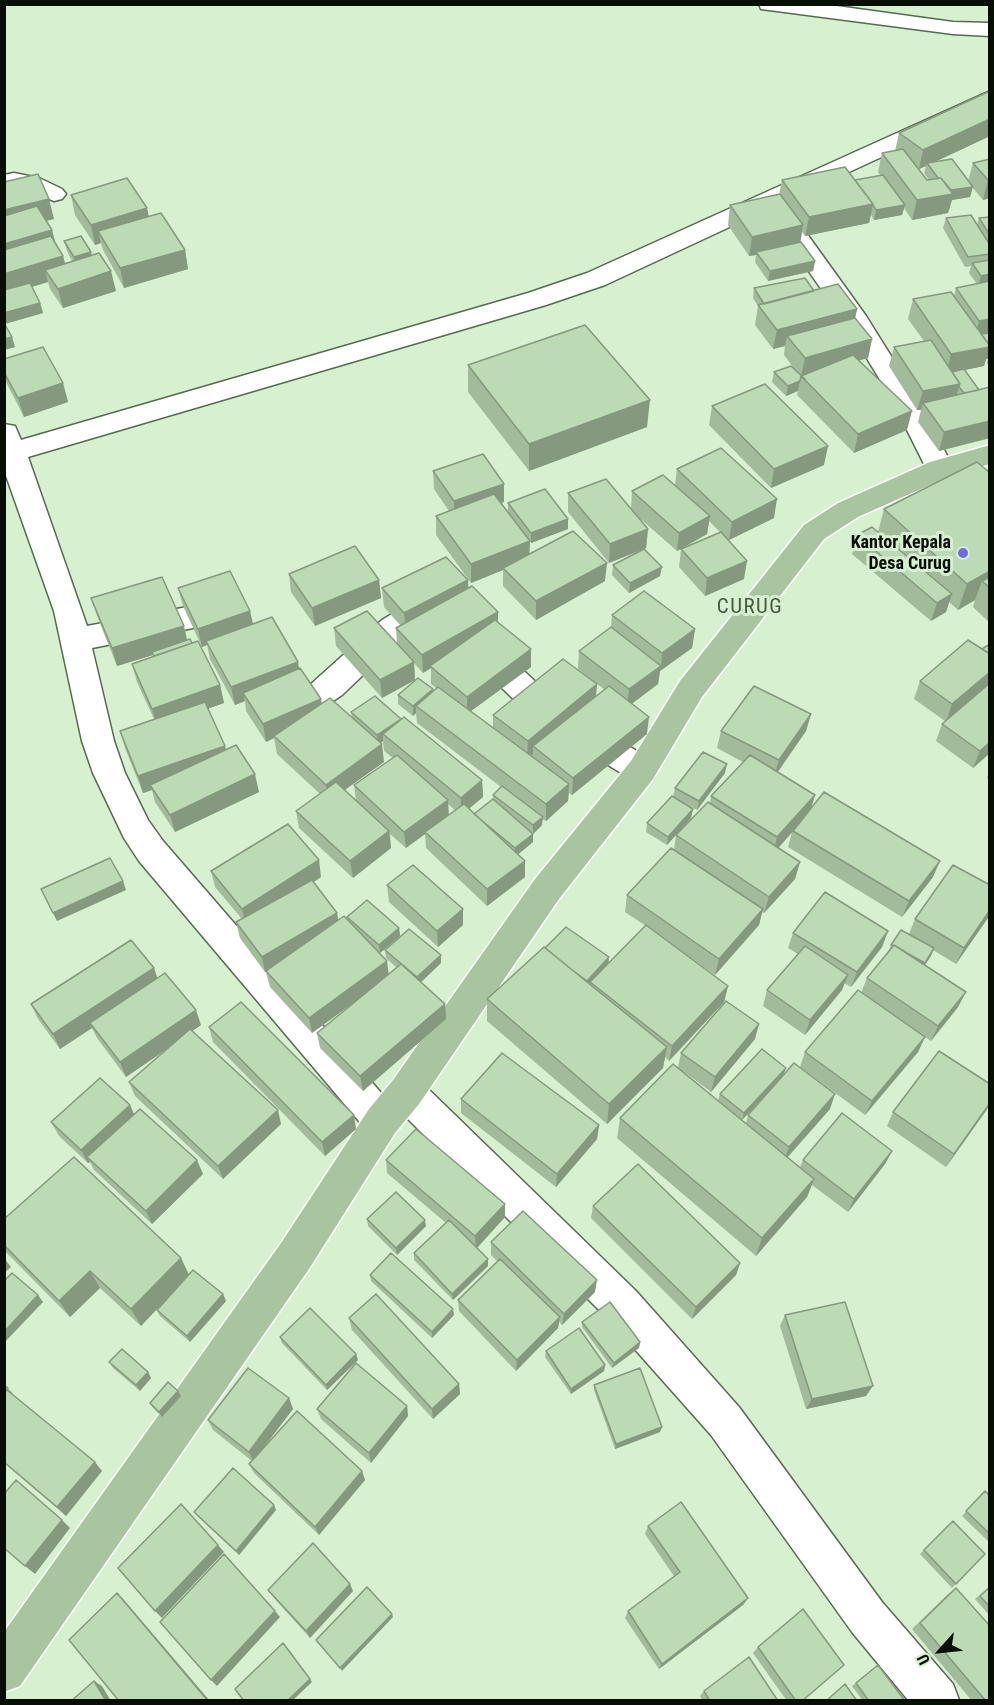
<!DOCTYPE html>
<html>
<head>
<meta charset="utf-8">
<style>
  body { margin:0 }
  #map { position:relative; width:994px; height:1705px; overflow:hidden; background:#d7f0d0; font-family:"Roboto Condensed",sans-serif }
  canvas { display:block }
  .frame { position:absolute; inset:0; border:6px solid #070f05; pointer-events:none }
  .north { position:absolute; left:910px; top:1621px; width:60px; height:60px; -webkit-text-stroke:4px #d7f0d0; paint-order:stroke; rotate:243deg; font-size:16px; font-weight:700; line-height:24px; text-align:center; color:#070f05 }
  .north::after { content:''; display:block; margin:auto; width:21px; height:27px; background:#070f05; clip-path:polygon(50% 0,100% 100%,50% 72%,0 100%) }
</style>
</head>
<body>
<div id="map">
<canvas width="994" height="1705"></canvas>
<div class="frame"></div>
<div class="north">U</div>
</div>
<script>
const context = document.querySelector('canvas').getContext('2d');
context.lineJoin = 'round';
const poly = rows => new Path2D(rows.map(r => 'M' + r).join(''));
function trace(path, color, width, dash) { context.strokeStyle = color; context.lineWidth = width; context.lineCap = dash ? 'butt' : 'round'; context.setLineDash(dash || []); context.stroke(path); }
function fillPath(path, color) { context.fillStyle = color; context.fill(path, 'evenodd'); }
function drawText(font, color, halo, rows, align = 'center') {
  context.font = font + ' "Roboto Condensed",sans-serif'; context.lineWidth = 6; context.setLineDash([]); context.textBaseline = 'middle'; context.strokeStyle = halo; context.fillStyle = color; for (const [text, x, y, turn = 0] of rows) {
    context.save(); context.translate(x, y); context.rotate((+turn || 0) * Math.PI / 180); context.textAlign = isNaN(turn) ? turn : align; if (halo) context.strokeText(text, 0, 0); context.fillText(text, 0, 0); context.restore();
  }
}
const street = poly([
  [759,4,822,4,953,22,990,23,990,36,953,34,769,10,761,9,759,4],
  [990,91,990,107,784,202,866,316,916,396,954,469,950,476,940,479,930,476,890,396,847,326,766,210,605,285,546,305,28,457,87,626,203,604,232,611,242,617,246,625,242,633,231,636,203,626,92,648,114,741,125,773,148,820,163,841,395,1109,400,1121,395,1133,382,1138,369,1133,139,861,124,838,93,773,82,741,54,611,4,470,4,424,15,426,21,440,528,293,587,273,990,91],
  [14,173,39,178,62,189,66,194,62,199,54,201,25,189,15,187,4,190,4,175,14,173],
  [431,598,449,603,454,611,449,619,439,622,428,621,404,636,342,695,330,703,303,711,280,704,270,690,266,682,270,674,281,670,292,674,301,687,310,685,382,620,410,603,431,598],
  [481,638,492,641,558,703,653,761,658,770,653,779,642,783,631,779,536,721,470,657,466,649,470,641,481,638],
  [406,1075,419,1080,636,1291,739,1407,882,1602,953,1684,959,1700,908,1700,852,1632,711,1435,608,1319,393,1104,388,1092,393,1080,406,1075]
]);
const primary = poly([
  [990,445,990,464,950,476,858,517,824,539,702,697,653,779,559,899,419,1104,395,1133,309,1269,20,1686,4,1692,4,1632,281,1243,369,1109,393,1080,535,879,631,761,680,681,804,525,838,503,930,462,990,445]
]);
trace(street, '#556b4f', 3);
trace(primary, '#fff', 3);
fillPath(street, '#fff');
fillPath(primary, '#a8c5a0');
fillPath(poly([
  [990,91,990,136,935,162,968,181,973,163,990,159,990,198,983,200,972,187,970,197,952,200,948,213,912,220,904,208,902,215,874,220,871,215,869,223,805,236,802,232,800,243,815,261,813,271,768,281,755,262,756,255,749,256,728,225,730,205,779,195,782,180,855,180,880,175,878,172,882,153,895,151,899,133],
  [926,166,924,173,929,180,927,180,918,168,919,169],
  [4,182,54,219,46,221,52,230,55,243,63,256,65,263,72,261,67,251,64,241,92,255,116,291,63,308,50,289,48,282,32,287,40,303,43,313,5,324,15,347,4,350],
  [71,195,149,217,185,250,188,269,124,288,103,250,101,243,95,245,75,215],
  [990,217,990,368,987,363,988,359,986,359,984,366,964,370,979,390,990,387,990,438,939,451,918,422,921,410,917,410,889,366,894,347,924,341,908,319,913,299,954,296,956,288,977,284,969,273,971,266,965,267,943,228,946,218,977,225,979,218],
  [754,288,814,291,857,309,855,318,872,339,868,358,859,360,907,430,854,453,797,395,798,391,786,396,772,382,774,372,796,371,784,355,785,346,773,349,755,325,758,306,753,298],
  [4,359,63,383,68,402,24,417,5,380],
  [468,365,647,427,529,471,468,392],
  [712,406,824,465,771,488,709,425],
  [677,469,774,518,729,540,744,579,705,596,679,567,681,549,677,551,635,514,648,529,646,548,609,563,568,512,568,493,631,509,632,491,675,485],
  [709,521,720,532,683,548,707,534],
  [433,471,504,484,504,502,501,503,508,512,508,503,568,529,531,543,530,541,529,554,605,581,536,620,503,586,503,570,471,583,436,535,436,516,449,511,434,489],
  [990,473,990,623,973,607,975,600,958,610,949,602,946,612,931,621,852,554,857,535,878,532,884,509],
  [613,565,660,576,629,593,612,575],
  [289,574,379,580,381,598,315,626,291,592],
  [178,588,250,611,253,624,299,668,322,703,352,718,351,712,401,720,482,780,483,797,469,809,474,814,493,799,493,795,501,787,417,723,416,713,413,716,398,704,398,695,433,691,437,689,431,684,431,668,423,673,414,663,415,680,382,698,336,646,334,628,397,644,396,628,401,626,384,607,382,588,468,588,498,623,531,667,471,711,493,728,493,715,597,684,596,697,605,690,578,669,579,651,611,627,612,615,695,629,692,648,660,671,658,684,632,704,647,734,572,795,569,793,568,801,546,821,542,819,542,825,533,834,533,842,518,854,525,861,525,877,487,906,426,848,425,834,406,848,390,834,391,848,353,878,299,828,296,811,320,794,277,754,274,738,266,742,246,711,245,701,235,705,210,659,207,645,202,647,183,606],
  [383,741,384,751,393,758,354,785,356,800,344,790,384,762,380,743],
  [448,804,455,810,448,815],
  [91,598,187,640,220,685,224,703,208,708,226,750,259,792,175,832,155,802,152,790,143,793,125,748,120,731,154,719,137,682,132,664,154,657,153,655,117,666,97,616],
  [990,644,990,753,973,768,936,741,942,724,945,721,914,699,920,681,982,649],
  [811,714,806,731,778,772,815,795,811,808,933,877,902,917,788,847,792,832,778,848,800,862,795,879,764,913,762,912,759,925,715,975,674,946,728,986,724,1002,669,1061,665,1057,663,1068,607,1124,487,1021,487,999,545,948,609,957,608,964,646,926,625,912,627,895,674,850,676,835,710,803,711,796,743,762,717,748,721,731],
  [990,771,990,780,987,778],
  [725,773,697,810,674,797,693,809,691,818,667,845,646,832,647,823,673,797,675,788],
  [211,871,321,877,314,882,338,920,347,919,347,917,399,928,400,936,380,953,389,974,397,968,386,958,385,950,441,955,441,963,421,982,445,1004,446,1019,363,1091,320,1048,317,1033,361,997,312,1033,270,987,266,972,265,972,240,938,236,922,242,919,215,887],
  [387,885,463,909,463,925,438,947,389,902],
  [990,885,990,915,956,964,933,950,925,965,958,1007,931,1041,916,1031,925,1037,918,1052,865,1115,800,1067,805,1052,861,993,867,978,888,952,891,945,909,934,915,919],
  [888,931,882,947,851,987,844,983,842,990,805,1035,763,1006,767,990,798,954,788,948,793,933],
  [154,968,157,978,201,1025,192,1031,281,1124,223,1179,135,1096,129,1082,166,1050,126,1077,97,1038,92,1028,60,1049,38,1019,31,1004],
  [209,1027,356,1129,325,1156,213,1042],
  [755,1039,711,1092,682,1070,718,1100,720,1094,786,1068,783,1075,830,1109,788,1157,800,1167,803,1160,892,1151,885,1164,848,1212,812,1185,807,1197,756,1256,617,1138,620,1118,678,1067,681,1053],
  [778,1081,748,1115,746,1123,742,1120],
  [990,1084,990,1105,946,1167,887,1126,893,1112],
  [461,1099,599,1125,597,1139,556,1187,461,1113],
  [130,1105,134,1114,203,1174,152,1224,94,1170,90,1162,88,1163,59,1136,51,1122],
  [386,1160,505,1204,505,1217,477,1248,488,1266,453,1300,414,1260,414,1253,446,1223,387,1173],
  [593,1206,740,1263,736,1275,692,1319,591,1218],
  [4,1219,181,1258,189,1275,141,1326,100,1288,70,1317,4,1250],
  [367,1219,426,1226,397,1255,368,1226],
  [491,1242,595,1292,562,1325,559,1322,558,1328,516,1371,459,1311,458,1300,497,1261,491,1255],
  [370,1275,454,1315,432,1338,371,1281],
  [223,1294,226,1301,190,1342,160,1316,157,1310],
  [785,1315,866,1396,806,1409,780,1326],
  [349,1318,459,1384,460,1394,433,1419,352,1330],
  [582,1322,640,1342,639,1348,612,1368,582,1327],
  [280,1337,356,1354,358,1360,327,1390,282,1343],
  [546,1351,605,1365,604,1371,571,1394,545,1357],
  [109,1362,148,1372,151,1378,140,1391,113,1368],
  [4,1385,13,1393,12,1394,102,1471,66,1516,4,1463],
  [594,1385,660,1432,615,1449,594,1390],
  [181,1396,162,1417,153,1408,150,1403],
  [289,1398,293,1409,262,1450,362,1471,365,1480,319,1535,254,1473,249,1464,252,1461,213,1430,208,1420],
  [407,1406,408,1416,371,1463,321,1419,317,1409],
  [985,1491,990,1496,990,1543,962,1516],
  [276,1510,239,1555,197,1516,194,1512],
  [948,1525,956,1584,952,1588,920,1554],
  [648,1526,748,1598,743,1605,659,1669,625,1618,628,1611,674,1576,645,1534],
  [990,1586,990,1616,975,1599],
  [956,1588,990,1701,972,1701,912,1629,947,1595],
  [268,1590,353,1591,310,1638,273,1597],
  [758,1647,802,1701,787,1701,753,1653],
  [874,1668,905,1701,863,1701,852,1686],
  [704,1691,778,1701,703,1701,700,1696]
]), '#a2bb9b');
fillPath(poly([
  [990,119,990,136,928,165,927,163,926,166,919,169,923,150],
  [988,180,990,180,990,198,983,200],
  [973,187,970,197,952,200,948,213,912,220,917,200,947,191],
  [49,199,54,219,4,231,4,210],
  [873,204,869,223,805,236,809,217],
  [905,205,902,215,874,220,876,210],
  [147,208,151,227,98,231,101,243,95,245,91,225],
  [803,225,800,244,756,252,756,255,749,256,752,237],
  [52,230,57,249,4,265,4,244],
  [185,250,188,269,124,288,120,268],
  [91,252,93,262,76,267,74,257],
  [63,256,68,275,45,270,48,282,4,295,4,274],
  [815,261,813,271,768,281,770,271],
  [111,271,116,291,63,308,58,289],
  [990,274,990,284,978,286,981,276],
  [40,303,43,313,4,324,4,313],
  [857,309,853,328,787,336,785,346,773,349,777,330],
  [990,319,990,337,974,340,979,321],
  [12,337,15,347,4,350,4,339],
  [872,339,868,358,801,377,805,358],
  [990,347,984,366,946,374,951,354],
  [990,349,988,359,986,359],
  [800,381,798,391,786,396,788,386],
  [63,383,68,402,24,417,18,398],
  [960,384,954,403,923,403,921,410,917,410,923,391],
  [650,400,647,427,529,471,529,444],
  [912,411,907,430,854,453,858,434],
  [990,421,990,438,939,451,944,432],
  [828,446,824,465,771,488,774,469],
  [504,484,504,502,454,519,454,501],
  [777,499,774,518,729,540,732,522],
  [710,516,707,534,677,551,679,533],
  [568,519,568,529,531,543,531,533],
  [648,529,646,548,609,563,610,544],
  [530,541,529,560,503,568,503,570,471,583,471,564],
  [747,561,744,579,705,596,707,578],
  [607,563,605,581,536,620,536,601],
  [662,567,660,576,629,593,630,583],
  [990,571,990,588,982,581,975,600,958,610,967,584],
  [379,580,381,598,315,626,312,608],
  [468,580,469,599,406,631,404,613],
  [952,594,946,612,931,621,937,603],
  [250,611,254,629,206,641,207,645,202,647,198,629],
  [498,612,498,630,430,666,431,668,423,673,422,655],
  [184,626,188,644,152,652,153,655,117,666,112,648],
  [695,629,692,648,660,671,658,684,627,707,629,689,661,666,662,653],
  [531,649,531,667,467,714,467,697],
  [298,662,301,680,243,693,245,701,235,705,231,687],
  [414,662,415,680,382,698,380,680],
  [990,672,990,683,946,722,952,704],
  [597,684,595,702,533,746,533,754,527,759,528,741],
  [220,685,224,703,157,727,152,709],
  [433,689,434,699,416,706,416,713,413,716,413,706],
  [321,699,324,717,274,736,274,738,266,742,263,724],
  [811,714,806,731,774,777,779,760],
  [649,717,647,734,572,795,573,778],
  [401,719,402,728,383,734,383,741,378,745,377,735],
  [990,742,990,753,973,768,980,751],
  [382,744,384,762,328,802,326,785],
  [225,746,229,763,150,785,152,790,143,793,138,776],
  [727,764,725,773,697,810,699,801],
  [255,774,259,792,175,832,170,815],
  [482,780,483,797,461,815,461,798],
  [569,784,568,801,546,821,546,804],
  [815,795,810,812,773,854,777,837],
  [448,800,449,817,425,832,425,834,406,848,404,832],
  [693,809,691,818,667,845,668,837],
  [543,817,542,825,533,834,533,842,515,857,515,848,533,834,533,825],
  [389,831,391,848,353,878,350,861],
  [319,860,321,877,246,925,242,909],
  [525,861,525,877,487,906,487,889],
  [940,861,933,877,902,917,909,901],
  [800,862,795,879,764,913,769,897],
  [123,881,126,890,57,921,53,913],
  [463,909,463,925,438,947,437,931],
  [763,909,759,925,715,975,719,959],
  [990,910,990,915,956,964,964,948],
  [337,913,340,929,265,972,262,957],
  [399,928,400,936,380,953,379,945],
  [888,931,882,947,851,987,857,972],
  [934,948,931,956,921,971,925,963],
  [441,955,441,963,418,985,417,977],
  [609,957,608,965,590,982,590,984,586,989,587,981],
  [387,961,389,977,312,1033,309,1018],
  [154,968,159,983,90,1023,92,1028,60,1049,53,1034],
  [848,975,842,990,805,1035,810,1020],
  [728,986,724,1002,669,1061,672,1046],
  [966,992,958,1007,931,1041,938,1026],
  [445,1004,446,1019,363,1091,360,1076],
  [196,1010,201,1025,126,1077,120,1062],
  [759,1024,755,1039,711,1092,715,1077],
  [925,1037,918,1052,865,1115,872,1101],
  [667,1047,663,1068,607,1124,609,1104],
  [786,1068,783,1076,742,1120,744,1113],
  [835,1094,830,1109,784,1161,789,1147],
  [990,1103,990,1105,946,1167,954,1154],
  [130,1105,136,1119,87,1157,90,1162,88,1163,81,1150],
  [278,1110,281,1124,223,1179,218,1166],
  [354,1115,356,1129,325,1156,322,1142],
  [599,1125,597,1139,556,1187,557,1174],
  [892,1151,885,1164,848,1212,854,1199],
  [197,1160,203,1174,152,1224,146,1211],
  [814,1179,807,1197,756,1256,762,1238],
  [505,1204,505,1217,476,1249,475,1236],
  [425,1220,426,1226,397,1255,396,1248],
  [4,1258,11,1267,4,1273],
  [181,1258,189,1275,141,1326,131,1309],
  [488,1259,488,1266,453,1300,452,1294],
  [740,1263,736,1275,692,1319,696,1307],
  [90,1271,100,1288,70,1317,59,1301],
  [597,1280,595,1292,562,1325,564,1314],
  [223,1294,226,1301,190,1342,187,1336],
  [38,1295,43,1302,4,1343,4,1332],
  [453,1309,454,1315,432,1338,432,1332],
  [560,1317,558,1328,516,1371,517,1360],
  [640,1342,639,1348,612,1368,614,1363],
  [356,1354,358,1360,327,1390,326,1385],
  [605,1365,604,1371,571,1394,571,1389],
  [148,1372,151,1378,140,1391,136,1385],
  [459,1384,460,1394,433,1419,432,1409],
  [873,1386,866,1396,806,1409,812,1399],
  [178,1391,181,1396,162,1417,159,1412],
  [289,1398,293,1409,253,1461,249,1452],
  [407,1406,408,1416,371,1463,369,1453],
  [662,1427,660,1432,615,1449,616,1444],
  [95,1462,102,1471,66,1516,57,1507],
  [362,1471,365,1480,319,1535,315,1527],
  [274,1505,276,1510,239,1555,236,1551],
  [62,1520,70,1528,35,1574,25,1566],
  [218,1545,224,1552,162,1618,155,1611],
  [350,1584,353,1591,310,1638,306,1631],
  [117,1593,124,1600,210,1701,208,1701],
  [748,1598,743,1605,659,1669,662,1664],
  [275,1611,280,1617,217,1686,211,1680],
  [392,1614,393,1617,342,1671,340,1668],
  [310,1679,312,1682,292,1701,287,1701],
  [94,1681,102,1686,111,1701,106,1701]
]), '#84997e');
const building = poly([
  [990,91,990,119,923,150,899,133,990,91],
  [903,149,927,180,941,178,953,194,917,200,882,153,903,149],
  [952,159,973,187,951,190,941,178,938,178,927,163,952,159],
  [990,159,990,180,988,180,973,163,990,159],
  [845,167,873,204,809,217,782,180,845,167],
  [38,174,49,199,4,210,4,182,38,174],
  [883,175,905,205,876,210,873,205,873,204,855,180,883,175],
  [127,178,147,208,91,225,71,195,127,178],
  [780,194,803,225,752,237,730,205,780,194],
  [37,206,52,230,4,244,4,216,37,206],
  [161,213,185,250,120,268,98,231,161,213],
  [971,215,990,245,990,254,968,257,946,218,971,215],
  [990,217,990,235,979,218,990,217],
  [51,236,63,256,4,274,4,250,51,236],
  [81,236,91,252,74,257,64,241,81,236],
  [801,242,815,261,770,271,756,252,801,242],
  [99,253,111,271,58,289,45,270,99,253],
  [990,260,990,274,981,276,972,263,990,260],
  [805,278,814,291,764,304,754,288,805,278],
  [990,281,990,319,979,321,956,288,990,281],
  [30,283,40,303,4,313,4,290,30,283],
  [838,284,857,309,777,330,758,305,838,284],
  [951,292,990,346,990,347,951,354,913,299,951,292],
  [855,318,872,339,805,358,787,336,855,318],
  [4,323,12,337,4,339,4,323],
  [585,325,650,400,529,444,468,365,585,325],
  [990,333,990,346,981,334,990,333],
  [931,340,960,384,923,391,894,347,931,340],
  [43,347,63,383,18,398,4,372,4,359,43,347],
  [853,355,912,411,858,434,801,376,853,355],
  [791,366,805,379,801,376,800,381,788,386,774,372,791,366],
  [964,369,979,390,964,393,959,387,960,384,952,372,964,369],
  [765,384,828,446,774,469,712,406,765,384],
  [990,387,990,421,944,432,923,403,990,387],
  [721,448,777,499,732,522,677,469,721,448],
  [483,454,504,484,454,501,433,471,483,454],
  [977,462,990,473,990,571,967,584,884,509,977,462],
  [663,475,710,516,679,533,632,491,663,475],
  [606,479,648,529,610,544,568,493,606,479],
  [545,489,568,519,531,533,508,503,545,489],
  [494,494,530,541,471,564,436,516,494,494],
  [872,527,952,594,937,603,857,535,872,527],
  [573,531,607,563,536,601,503,568,573,531],
  [721,532,747,561,707,578,681,549,721,532],
  [355,546,379,580,312,608,289,574,355,546],
  [644,549,662,567,630,583,613,565,644,549],
  [446,557,468,580,404,613,382,588,446,557],
  [230,571,250,611,198,629,178,588,230,571],
  [162,577,184,626,112,648,91,598,162,577],
  [990,577,990,588,982,581,990,577],
  [472,586,498,612,422,655,396,628,472,586],
  [644,591,695,629,662,653,612,615,644,591],
  [367,611,414,662,380,680,334,628,367,611],
  [272,617,298,662,231,687,206,641,272,617],
  [495,620,531,649,467,697,430,666,495,620],
  [611,627,661,666,629,689,579,651,611,627],
  [190,639,192,643,154,656,152,652,190,639],
  [968,640,990,654,990,672,952,704,920,681,968,640],
  [198,641,220,685,152,709,132,664,198,641],
  [990,644,990,654,982,649,990,644],
  [563,659,597,684,528,741,493,715,563,659],
  [300,668,321,699,263,724,243,693,300,668],
  [418,678,433,689,413,706,398,695,418,678],
  [990,683,990,742,980,751,942,724,990,683],
  [609,686,649,717,573,778,533,746,609,686],
  [754,686,811,714,779,760,721,731,754,686],
  [438,687,569,784,546,804,416,706,438,687],
  [375,696,401,719,377,735,351,712,375,696],
  [330,698,382,744,326,785,274,736,330,698],
  [205,702,225,746,138,776,120,731,205,702],
  [404,717,482,780,461,798,383,734,404,717],
  [236,745,255,774,170,815,150,785,236,745],
  [703,752,727,764,699,801,675,788,703,752],
  [397,755,448,800,404,832,354,785,397,755],
  [750,755,815,795,777,837,711,796,750,755],
  [336,782,389,831,350,861,296,811,336,782],
  [502,786,543,817,533,825,493,795,502,786],
  [824,792,940,861,909,901,793,831,824,792],
  [672,796,693,809,668,837,647,823,672,796],
  [493,799,533,834,515,848,474,814,493,799],
  [708,802,800,862,769,897,676,835,708,802],
  [464,804,525,861,487,889,425,832,464,804],
  [288,824,319,860,242,909,211,871,288,824],
  [671,848,763,909,719,959,627,895,671,848],
  [110,858,123,881,53,913,41,889,110,858],
  [413,865,463,909,437,931,387,885,413,865],
  [953,865,990,885,990,910,964,948,915,919,953,865],
  [312,880,337,913,262,957,236,922,312,880],
  [825,892,888,931,857,972,793,933,825,892],
  [367,900,399,928,379,945,347,917,367,900],
  [344,916,387,961,309,1018,266,971,344,916],
  [646,925,728,986,672,1046,590,982,646,925],
  [566,927,609,957,587,981,571,969,545,948,566,927],
  [409,929,441,955,417,977,385,950,409,929],
  [901,930,934,948,925,963,907,953,894,945,893,946,891,945,901,930],
  [131,940,154,968,53,1034,31,1004,131,940],
  [894,945,966,992,938,1026,867,978,894,945],
  [805,946,848,975,810,1020,767,990,805,946],
  [544,947,667,1047,609,1104,487,999,544,947],
  [401,964,445,1004,360,1076,317,1033,401,964],
  [165,973,196,1010,120,1062,90,1023,165,973],
  [858,990,925,1037,872,1101,805,1052,858,990],
  [726,1001,759,1024,715,1077,681,1053,726,1001],
  [241,1002,354,1115,322,1142,209,1027,241,1002],
  [190,1029,278,1110,218,1166,129,1082,190,1029],
  [762,1049,786,1068,744,1113,720,1094,762,1049],
  [939,1051,990,1084,990,1103,954,1154,893,1112,939,1051],
  [502,1053,599,1125,557,1174,461,1099,502,1053],
  [794,1063,835,1094,789,1147,748,1115,794,1063],
  [673,1064,814,1179,762,1238,620,1118,673,1064],
  [100,1078,130,1105,81,1150,51,1122,100,1078],
  [140,1109,197,1160,146,1211,87,1157,140,1109],
  [842,1113,892,1151,854,1199,803,1160,842,1113],
  [416,1129,505,1204,475,1236,386,1160,416,1129],
  [74,1157,181,1258,131,1309,90,1271,59,1301,4,1245,4,1219,74,1157],
  [638,1164,740,1263,696,1307,593,1206,638,1164],
  [396,1192,425,1220,396,1248,367,1219,396,1192],
  [523,1211,597,1280,564,1314,491,1242,523,1211],
  [449,1220,488,1259,452,1294,414,1253,449,1220],
  [391,1253,453,1309,432,1332,370,1275,391,1253],
  [500,1259,560,1317,517,1360,458,1300,500,1259],
  [193,1270,223,1294,187,1336,157,1310,193,1270],
  [12,1273,38,1295,4,1332,4,1281,12,1273],
  [376,1294,459,1384,432,1409,349,1318,376,1294],
  [610,1302,640,1342,614,1363,582,1322,610,1302],
  [845,1302,873,1386,812,1399,785,1315,845,1302],
  [310,1308,356,1354,326,1385,280,1337,310,1308],
  [579,1328,605,1365,571,1389,546,1351,579,1328],
  [122,1349,148,1372,136,1385,109,1362,122,1349],
  [356,1363,407,1406,369,1453,317,1409,356,1363],
  [248,1368,289,1398,249,1452,208,1420,248,1368],
  [640,1368,662,1427,616,1444,594,1385,640,1368],
  [168,1382,178,1391,159,1412,150,1403,168,1382],
  [4,1385,8,1388,4,1392,4,1385],
  [7,1390,95,1462,57,1507,4,1462,4,1393,7,1390],
  [297,1411,362,1471,315,1527,249,1464,297,1411],
  [233,1468,274,1505,236,1551,194,1512,233,1468],
  [16,1480,62,1520,25,1566,4,1548,4,1494,16,1480],
  [985,1491,990,1496,990,1534,966,1511,985,1491],
  [681,1502,748,1598,662,1664,628,1611,680,1572,648,1526,681,1502],
  [181,1504,218,1545,155,1611,118,1568,181,1504],
  [953,1521,985,1554,956,1584,924,1550,953,1521],
  [313,1543,350,1584,306,1631,268,1590,313,1543],
  [224,1554,275,1611,211,1680,160,1622,224,1554],
  [367,1587,392,1614,340,1668,316,1640,367,1587],
  [990,1587,990,1607,980,1596,990,1587],
  [956,1588,990,1626,990,1701,986,1701,920,1623,956,1588],
  [117,1593,208,1701,119,1701,69,1640,117,1593],
  [803,1609,844,1665,802,1701,796,1701,758,1647,803,1609],
  [283,1643,310,1679,287,1701,244,1701,235,1689,283,1643],
  [749,1657,778,1701,710,1701,704,1691,749,1657],
  [878,1665,905,1701,869,1701,856,1683,878,1665],
  [94,1681,106,1701,71,1701,94,1681],
  [845,1684,857,1701,826,1701,845,1684]
]);
fillPath(building, '#bcdab4');
trace(building, '#84997e', 1.5);
for (const [x, y, r, color] of [
  [963,553,6,"#6f6ce6"]
]) { const dot = new Path2D(); dot.arc(x, y, r, 0, 2 * Math.PI); context.fillStyle = color; context.fill(dot); trace(dot, '#d7f0d0', 2); }
drawText('bold 18px', '#070f05', '#d7f0d0', [
  ["Kantor Kepala",951,543],
  ["Desa Curug",951,564]
], 'right');
context.letterSpacing = '1.5px';
drawText('21px', '#455a3f', '#d7f0d0', [
  ["CURUG",750,608]
]);
context.letterSpacing = '0px';
</script>
</body>
</html>
